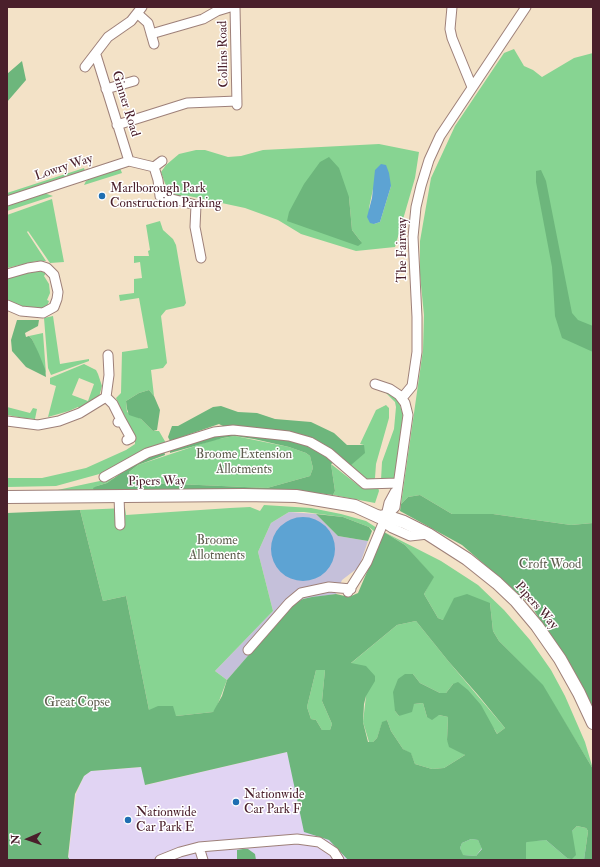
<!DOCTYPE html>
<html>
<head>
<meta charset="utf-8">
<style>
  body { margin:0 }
  #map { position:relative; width:600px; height:867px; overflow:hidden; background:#f3e2c7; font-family:"IM FELL Double Pica",serif }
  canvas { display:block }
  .frame { position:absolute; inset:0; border:8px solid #4a1f2b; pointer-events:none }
  .north { position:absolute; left:8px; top:819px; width:40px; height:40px; -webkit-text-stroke:3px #fff; paint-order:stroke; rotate:268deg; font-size:11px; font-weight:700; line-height:16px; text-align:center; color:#4a1f2b }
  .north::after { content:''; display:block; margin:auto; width:14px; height:18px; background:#4a1f2b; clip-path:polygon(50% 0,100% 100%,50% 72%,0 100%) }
</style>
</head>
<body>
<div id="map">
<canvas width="600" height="867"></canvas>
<div class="frame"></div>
<div class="north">N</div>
</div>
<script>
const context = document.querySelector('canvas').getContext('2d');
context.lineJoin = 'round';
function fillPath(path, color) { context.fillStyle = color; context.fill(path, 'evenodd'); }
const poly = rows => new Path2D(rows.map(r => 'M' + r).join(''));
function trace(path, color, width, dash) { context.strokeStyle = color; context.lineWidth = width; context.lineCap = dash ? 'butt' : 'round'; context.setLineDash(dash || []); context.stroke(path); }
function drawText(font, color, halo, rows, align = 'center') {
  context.font = font + ' "IM FELL Double Pica",serif'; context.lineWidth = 3; context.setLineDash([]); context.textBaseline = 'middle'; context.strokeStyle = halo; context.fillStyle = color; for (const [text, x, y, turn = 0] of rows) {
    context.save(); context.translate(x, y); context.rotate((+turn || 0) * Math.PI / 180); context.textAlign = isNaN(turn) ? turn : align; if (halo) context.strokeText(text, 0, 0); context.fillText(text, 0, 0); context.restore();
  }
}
fillPath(poly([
  [287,752,289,758,563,814,593,860,68,860,76,794,84,776,91,771,142,767,146,785]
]), '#e1d4f3');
fillPath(poly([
  [289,512,316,514,338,536,368,541,359,567,342,580,336,594,303,599,284,615,227,680,215,671,273,611,258,552,271,523]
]), '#c5c0da');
fillPath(poly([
  [514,49,524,66,533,70,542,77,574,58,593,53,593,523,571,525,493,514,452,514,420,495,408,497,401,504,423,350,424,315,420,275,420,241,431,178,455,126,504,53],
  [379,144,419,152,415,178,395,247,356,251,301,234,278,220,245,208,189,196,173,196,168,192,161,172,166,165,179,154,196,150,205,150,228,157,241,156,263,150],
  [304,184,349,197,352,230,362,243],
  [391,186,380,222,374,224,369,208,373,189],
  [84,168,85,171,7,197,7,193],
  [120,168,122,173,84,185,86,181,91,178],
  [44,193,53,196,7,211,7,205],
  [52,199,64,262,50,263,28,231,27,232,46,261,37,261,7,268,7,215],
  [160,221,163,230,173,239,176,245,186,303,184,306,166,310,161,316,167,363,163,368,151,370,154,396,149,390,139,393,126,401,127,412,141,419,153,431,159,431,166,443,103,473,56,486,7,487,7,478,42,478,86,468,126,450,135,444,135,437,116,398,121,393,122,352,148,348,139,298,120,301,119,295,134,293,134,279,142,278,140,262,134,263,134,256,149,256,148,251,150,250,146,225],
  [37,270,46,273,44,276,49,284,50,293,47,300,49,301,46,309,30,310,11,303,7,300,7,278],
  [53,316,60,364,89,359,89,361,51,375,48,368,44,318],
  [43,333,46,374,32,339,29,336],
  [84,364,96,370,98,374,102,386,99,397,80,409,78,407,69,411,48,417,56,386,50,384,50,378],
  [79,378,94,384,88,401,72,395],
  [383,390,398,399,403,415,395,477,393,479,381,480,382,462,394,429,396,407,395,402],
  [386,405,389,408,389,418,376,464,375,478,373,480,367,479,346,465,364,445,360,444,376,410],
  [7,407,30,413,33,408,37,409,35,419,24,418,7,415],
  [235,436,289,447,306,453,310,456,313,468,310,476,267,488,131,482,129,472,138,465,213,440],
  [331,464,363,489,378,487,379,491,375,503,333,495,335,491],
  [114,478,107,483,97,486,94,491,48,492],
  [264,505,311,508,341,514,366,521,377,528,375,532,369,527,343,517,304,512,289,512,271,523,258,552,273,611,215,671,227,680,216,709,213,712,176,716,149,710,126,596,103,601,80,510,125,508,126,515,230,508,250,507,260,511],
  [384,532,441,561,478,585,504,610,530,640,551,670,565,696,585,742,593,769,542,685,499,641,493,631,490,603,443,620,438,618,424,594,433,577,405,545],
  [416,621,449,662,505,728,497,734,495,730,453,684,446,693,440,693,420,683,413,674,395,711,399,716,414,704,423,703,427,717,439,715,448,717,447,740,465,755,444,768,432,769,415,764,411,754,403,749,391,731,387,720,382,723,377,738,373,742,369,742,363,722,366,696,350,664,397,625],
  [316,670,325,670,322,701,332,724,330,730,322,730,316,720,311,719,307,707],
  [577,826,586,828,588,831,584,860,526,860,526,843,527,841,546,840,567,858,572,831],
  [471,839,478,840,482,848,476,856,462,855,460,848,462,843]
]), '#87d492');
fillPath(poly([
  [22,61,26,80,7,102,7,74],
  [329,157,339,168,349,197,352,230,362,243,358,246,287,221,289,212,304,184,320,162],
  [541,170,546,181,572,313,578,320,593,326,593,352,562,338,555,316,552,267,536,182,536,171],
  [17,320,39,320,38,326,25,333,26,337,29,336,32,339,39,354,45,369,46,377,26,367,12,351,11,340],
  [149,390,154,396,160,410,157,430,153,431,141,419,129,415,127,409,126,401,139,393],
  [221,406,238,412,257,413,275,419,311,422,334,433,347,445,364,445,365,453,351,465,346,465,339,460,331,464,335,491,333,495,292,490,94,491,93,488,97,486,107,483,141,459,164,451,165,455,138,465,129,472,131,482,267,488,310,476,313,468,310,456,306,453,289,447,254,439,235,436,223,438,170,453,170,450,225,427,219,424,170,441,168,437,172,426,178,426,213,407],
  [420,495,452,514,493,514,571,525,593,523,593,713,585,691,530,604,462,545,400,511,401,504,408,497],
  [80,510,103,601,126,596,149,710,158,706,173,706,176,716,213,712,222,696,227,680,292,605,303,599,312,597,336,594,349,597,358,593,384,532,405,545,434,577,424,594,438,618,443,620,454,598,467,594,490,603,493,631,499,641,543,685,593,769,593,860,584,860,588,831,586,828,577,826,572,831,576,855,572,859,567,858,546,840,527,842,526,843,526,860,348,860,329,840,304,832,287,752,145,785,141,767,91,771,84,776,75,794,68,857,70,860,7,860,7,513],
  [416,621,449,662,478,695,505,728,497,734,481,705,468,690,458,682,453,684,446,693,440,693,420,683,413,674,405,674,398,679,393,692,395,711,399,716,412,712,414,704,423,703,427,717,432,720,439,715,448,717,447,740,449,747,465,755,444,768,432,769,415,764,411,753,403,749,391,731,387,720,382,722,377,738,373,742,368,742,363,722,364,704,366,696,375,681,375,676,366,666,351,663,397,625],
  [316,670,325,670,322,701,332,724,330,730,322,730,316,720,311,719,307,707],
  [471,839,478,840,482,849,476,856,463,855,460,848,462,843],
  [316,514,343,517,369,527,372,531,368,541,338,536],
  [243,849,248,849,255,854,256,860,237,860,237,850]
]), '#6db67c');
fillPath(poly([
  [381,164,386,165,389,173,391,186,380,222,374,224,370,223,367,217,372,198,375,170],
  '271 549a32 32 0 1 1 64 0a32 32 0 1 1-64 0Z'
]), '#5da3d3');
const minor = poly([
  [235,7,237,105],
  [452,7,450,29,452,38,472,87],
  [138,14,148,23,154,44],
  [151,34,203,19,217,11,230,7],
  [96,55,129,161],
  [85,67,108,37,131,21,142,7],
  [106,89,134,81],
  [117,125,187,103,237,101],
  [129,161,154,167],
  [154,167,158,180,160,196,196,205,195,227,201,258],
  [154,167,162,161],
  [7,201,129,161],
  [7,274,28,268,41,266,47,268,54,275,58,292,57,299,54,307,43,313,21,311,7,305],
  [375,384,390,389,399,395,405,403,408,415,395,507,386,516],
  [106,397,109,375,108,355],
  [106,397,113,404,121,420,118,422],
  [402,398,412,386,417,352,417,317,413,237,416,207,421,186,429,160,440,136,526,7],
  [121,420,131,438,127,440],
  [7,421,38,425,59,421,80,413,106,397],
  [104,477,147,453,214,432,233,430,289,436,310,442,329,453,365,484,398,483],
  [119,496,120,525],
  [386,516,389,526,392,528,410,536,428,534],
  [348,592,367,562,386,516,389,503,395,492],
  [248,650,289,603,301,593,329,587,351,589],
  [199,847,203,860],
  [160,860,180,852,199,847,297,839,319,842,334,852,339,860]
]);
const major = poly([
  [7,497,243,495,296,496,355,506,379,517,386,516,404,522,428,534,467,559,497,583,516,601,537,626,560,659,579,693,593,723]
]);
trace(minor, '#9e8079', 11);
trace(major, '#9e8079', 14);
trace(minor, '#fff', 9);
trace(major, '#fff', 12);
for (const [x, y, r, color] of [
  [102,196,4,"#1f6fb2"],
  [236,802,4,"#1f6fb2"],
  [128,820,4,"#1f6fb2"]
]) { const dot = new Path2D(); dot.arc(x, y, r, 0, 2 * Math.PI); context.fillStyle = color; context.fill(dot); trace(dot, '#fff', 1.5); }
drawText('13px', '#4a1f2b', '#fff', [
  ["Collins Road",224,54,-91],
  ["Ginner Road",125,104,73],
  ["Lowry Way",64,168,-18],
  ["The Fairway",403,250,-90],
  ["Pipers Way",157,482,-1],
  ["Pipers Way",536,606,49]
]);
drawText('13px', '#4a1f2b', '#fff', [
  ["Marlborough Park",110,189],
  ["Construction Parking",110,204],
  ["Nationwide",244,795],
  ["Car Park F",244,810],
  ["Nationwide",136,813],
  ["Car Park E",136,828]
], 'left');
drawText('13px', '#5f5e4f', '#fff', [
  ["Broome Extension",244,455],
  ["Allotments",244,470],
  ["Broome",217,541],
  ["Allotments",217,556],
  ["Croft Wood",550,565],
  ["Great Copse",77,703]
]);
</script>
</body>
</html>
